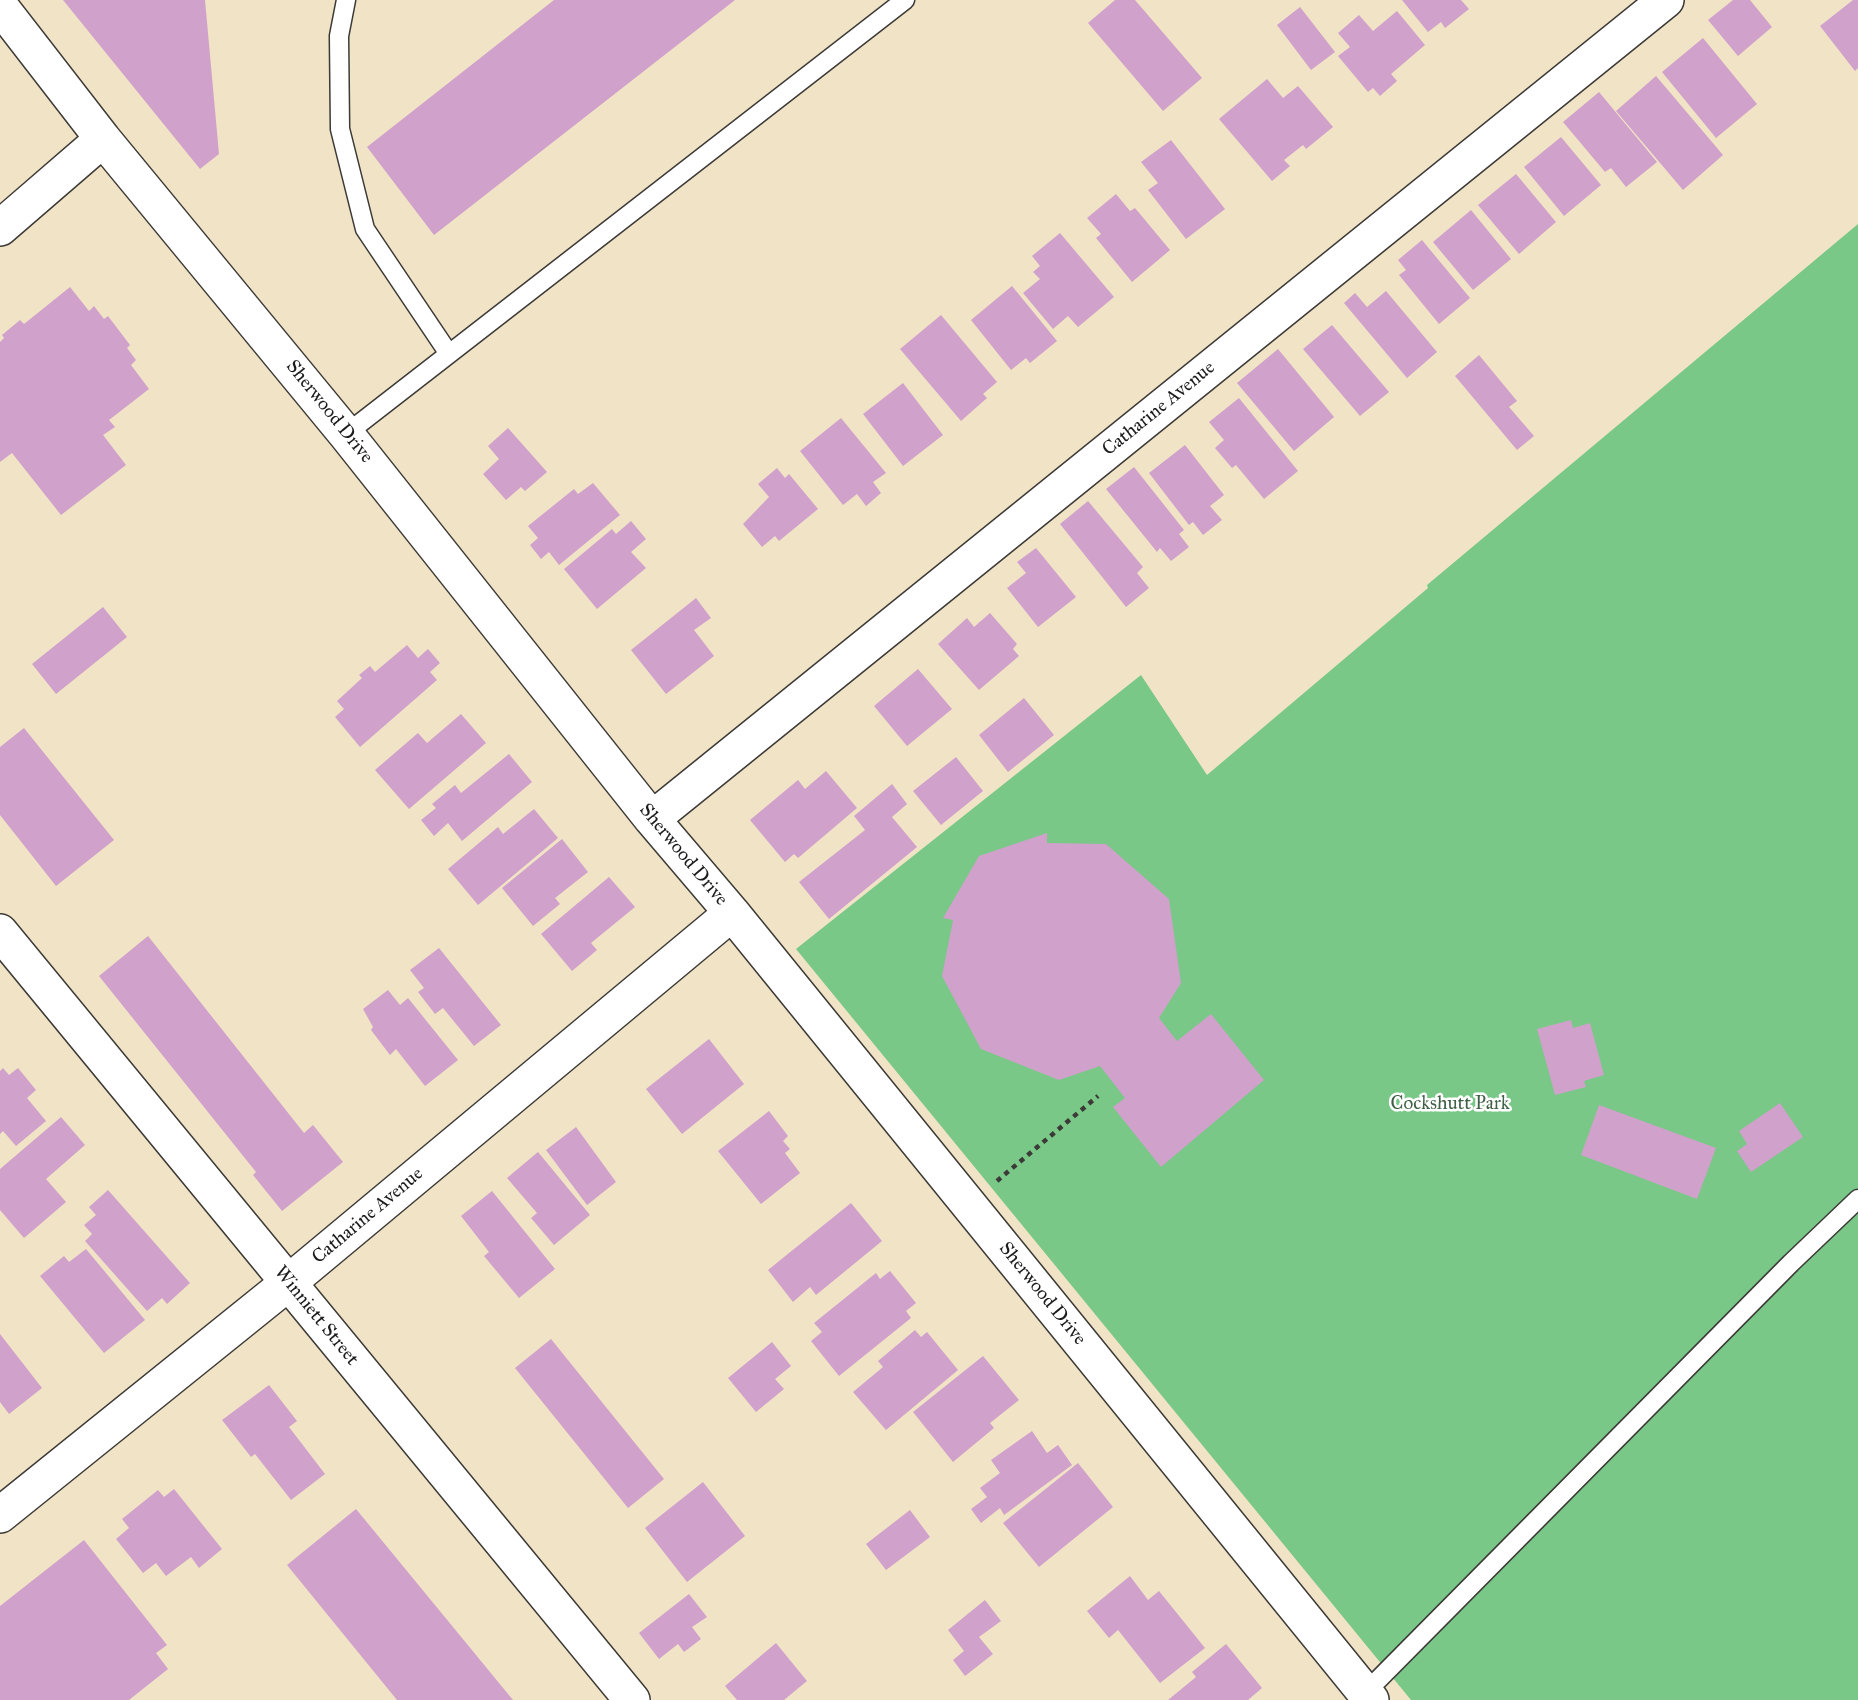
<!DOCTYPE html>
<html>
<head>
<meta charset="utf-8">
<style>
  body { margin:0 }
  canvas { display:block; background:#f1e3c6 }
</style>
</head>
<body>
<canvas width="1858" height="1700"></canvas>
<script>
const context = document.querySelector('canvas').getContext('2d');
context.lineJoin = 'round';
function fillPath(path, color) { context.fillStyle = color; context.fill(path, 'evenodd'); }
const poly = rows => new Path2D(rows.map(r => 'M' + r).join(''));
function trace(path, color, width, dash) { context.strokeStyle = color; context.lineWidth = width; context.lineCap = dash ? 'butt' : 'round'; context.setLineDash(dash || []); context.stroke(path); }
function drawText(font, color, halo, rows, align = 'center') {
  context.font = font + ' "IM FELL Great Primer",serif'; context.lineWidth = 5; context.setLineDash([]); context.textBaseline = 'middle'; context.strokeStyle = halo; context.fillStyle = color; for (const [text, x, y, turn = 0] of rows) {
    context.save(); context.translate(x, y); context.rotate((+turn || 0) * Math.PI / 180); context.textAlign = isNaN(turn) ? turn : align; if (halo) context.strokeText(text, 0, 0); context.fillText(text, 0, 0); context.restore();
  }
}
fillPath(poly([
  [1858,224,1858,1700,1411,1700,796,949,1141,675,1207,775,1428,588,1427,585]
]), '#79c888');
fillPath(poly([
  [63,0,205,0,219,154,200,169],
  [554,0,735,0,434,235,367,147],
  [1115,0,1135,0,1202,78,1163,111,1088,23],
  [1402,0,1461,0,1469,9,1445,28,1441,22,1428,32],
  [1733,0,1750,0,1772,27,1738,56,1708,20],
  [1853,0,1858,0,1858,68,1855,71,1820,26],
  [1300,7,1335,52,1311,70,1277,25],
  [1397,11,1425,45,1391,74,1397,81,1380,96,1373,88,1368,92,1338,56,1350,47,1338,33,1359,15,1373,31],
  [1703,38,1757,104,1716,138,1662,72],
  [1656,76,1723,155,1683,190,1616,111],
  [1267,79,1283,98,1298,86,1333,127,1306,149,1303,145,1284,160,1290,166,1272,181,1219,119],
  [1599,92,1657,162,1626,187,1611,168,1605,172,1563,122],
  [1561,137,1601,185,1564,216,1524,167],
  [1171,140,1225,209,1186,239,1148,190,1158,183,1141,162],
  [1516,174,1556,222,1519,254,1478,205],
  [1116,194,1130,211,1135,208,1170,250,1132,282,1096,238,1101,234,1087,218],
  [1471,210,1511,259,1473,290,1433,242],
  [1060,233,1114,297,1078,327,1068,316,1053,329,1023,293,1040,279,1033,272,1040,266,1032,256],
  [1422,240,1470,298,1439,324,1399,275,1406,270,1398,260],
  [1012,286,1057,341,1030,363,1026,358,1011,370,971,320],
  [70,287,89,311,94,306,104,319,108,316,130,345,127,348,136,360,131,365,149,389,109,420,115,427,103,435,126,465,61,515,12,453,0,462,0,342,4,338,2,335,20,320,24,324],
  [1386,291,1437,352,1407,378,1344,303,1355,293,1367,307],
  [941,315,997,382,983,394,987,398,961,421,900,349],
  [1332,325,1389,392,1360,416,1303,349],
  [1278,349,1334,417,1294,451,1237,383],
  [1479,355,1517,401,1509,407,1534,436,1517,450,1455,376],
  [903,383,943,435,903,466,863,414],
  [1239,398,1298,471,1264,499,1236,465,1232,468,1215,448,1224,440,1209,422],
  [841,418,886,473,873,482,881,493,866,506,857,494,843,505,800,451],
  [508,428,547,472,525,491,521,487,506,500,483,474,499,459,488,446],
  [1185,445,1224,495,1210,506,1222,520,1203,535,1193,522,1189,525,1149,473],
  [1134,467,1184,530,1179,534,1189,547,1171,561,1160,548,1157,552,1106,489],
  [777,468,785,478,789,474,818,509,779,541,775,536,762,547,743,524,769,497,758,484],
  [593,483,620,515,559,565,549,552,541,559,530,545,538,538,528,526,574,489,578,494],
  [1088,501,1143,567,1137,573,1149,588,1126,607,1060,524],
  [631,521,646,539,631,552,646,568,597,609,564,569,612,529,616,534],
  [1036,548,1076,597,1038,627,1007,588,1026,573,1017,562],
  [696,598,711,618,694,630,714,656,666,694,631,650],
  [103,607,127,637,56,694,32,664],
  [990,613,1017,644,1013,649,1019,656,979,690,938,644,967,618,974,627],
  [407,645,418,658,428,649,440,663,430,672,437,680,360,747,335,717,344,709,337,701,362,678,359,675,370,666,375,672],
  [918,669,952,709,907,746,874,706],
  [1024,698,1054,735,1008,772,979,735],
  [461,714,486,743,409,809,375,770,418,733,427,743],
  [24,728,114,840,56,886,0,815,0,747],
  [509,754,532,782,462,841,448,823,434,836,421,820,436,808,432,804,455,785,461,793],
  [956,757,983,791,941,825,913,791],
  [826,771,857,808,798,858,794,854,785,862,750,820,798,780,805,789],
  [892,784,907,804,892,817,917,847,829,919,799,882,865,830,854,816],
  [534,809,558,838,478,905,448,869,498,827,503,834],
  [1047,833,1047,843,1106,844,1169,899,1181,983,1159,1018,1177,1041,1211,1014,1264,1080,1161,1167,1113,1107,1125,1098,1100,1066,1059,1080,981,1049,942,976,953,920,943,918,979,856],
  [562,839,588,872,555,898,560,904,533,926,502,888],
  [609,877,635,907,591,943,597,950,572,971,541,934],
  [148,936,304,1133,313,1125,343,1162,282,1211,253,1175,256,1172,99,976],
  [439,948,501,1025,474,1046,443,1008,435,1014,418,992,424,988,410,970],
  [388,990,400,1005,408,998,458,1060,425,1086,396,1049,390,1055,371,1030,373,1027,363,1009],
  [1571,1020,1573,1028,1590,1023,1604,1075,1584,1081,1586,1087,1555,1095,1537,1029],
  [709,1039,744,1084,682,1134,646,1089],
  [3,1068,9,1075,18,1068,36,1090,27,1098,46,1121,16,1146,3,1131,0,1134,0,1071],
  [1780,1103,1803,1137,1751,1172,1737,1151,1747,1144,1739,1131],
  [1599,1105,1716,1148,1697,1199,1581,1155],
  [769,1111,788,1136,783,1141,790,1149,785,1153,800,1173,761,1204,718,1151],
  [61,1117,85,1145,46,1179,66,1202,24,1238,0,1210,0,1169],
  [576,1127,616,1182,587,1205,546,1150],
  [538,1152,590,1215,554,1245,531,1218,537,1213,507,1178],
  [108,1190,190,1283,167,1304,162,1298,147,1311,85,1241,92,1234,84,1225,96,1215,89,1207],
  [492,1191,555,1269,519,1298,484,1256,489,1252,461,1216],
  [851,1203,882,1241,816,1295,810,1287,793,1302,768,1270],
  [86,1249,145,1320,104,1353,40,1276,64,1256,69,1262],
  [890,1271,916,1303,906,1311,911,1318,839,1376,811,1341,822,1332,814,1323,876,1273,880,1279],
  [915,1330,921,1337,927,1332,958,1370,886,1430,853,1392,883,1367,878,1361],
  [0,1334,42,1388,9,1414,0,1402],
  [551,1339,664,1479,628,1508,515,1368],
  [772,1342,791,1366,775,1379,784,1389,756,1412,728,1378],
  [983,1356,1019,1400,990,1423,994,1428,953,1462,913,1412],
  [269,1385,297,1421,289,1427,325,1474,291,1500,255,1454,251,1457,222,1420],
  [1032,1431,1047,1453,1058,1445,1072,1465,1004,1515,1000,1508,981,1523,971,1509,987,1497,980,1488,1000,1473,991,1460],
  [1078,1463,1113,1507,1039,1567,1003,1523],
  [703,1482,745,1536,687,1582,645,1528],
  [174,1489,222,1549,199,1568,191,1557,166,1576,156,1563,143,1573,116,1539,129,1528,122,1519,158,1490,164,1497],
  [356,1509,513,1700,397,1700,287,1565],
  [910,1510,930,1537,886,1570,866,1544],
  [84,1540,167,1645,156,1653,168,1669,129,1700,0,1700,0,1606],
  [1130,1576,1148,1600,1159,1591,1205,1648,1160,1683,1118,1630,1109,1638,1087,1611],
  [689,1594,707,1617,692,1627,701,1639,684,1652,678,1644,659,1659,639,1633],
  [985,1600,1001,1621,979,1637,993,1654,965,1676,953,1660,964,1651,948,1630],
  [776,1643,807,1681,784,1700,737,1700,725,1686],
  [1226,1644,1262,1688,1248,1700,1168,1700,1196,1677,1192,1672]
]), '#d0a1ca');
const service = poly([
  [346,0,339,36,340,129,365,229,449,354],
  [346,434,905,0],
  [1365,1693,1791,1263,1858,1199]
]);
const minor = poly([
  [0,6,103,139,346,434,652,819,732,913,1371,1700],
  [0,228,103,139],
  [652,819,1666,0],
  [0,932,632,1700],
  [0,1515,288,1283,732,913]
]);
trace(service, '#3c3a36', 21);
trace(minor, '#3c3a36', 38);
trace(poly([
  [997,1181,1098,1096]
]), '#3c3a36', 4.5, [5, 5]);
trace(service, '#fff', 18);
trace(minor, '#fff', 35);
drawText('19px', '#1c1c1c', '#fff', [
  ["Catharine Avenue",1159,409,-39],
  ["Sherwood Drive",329,412,51],
  ["Sherwood Drive",683,855,50],
  ["Catharine Avenue",368,1216,-40],
  ["Sherwood Drive",1042,1294,51],
  ["Winniett Street",316,1316,51]
]);
drawText('19px', '#416147', '#fff', [
  ["Cockshutt Park",1450,1104]
]);
</script>
</body>
</html>
